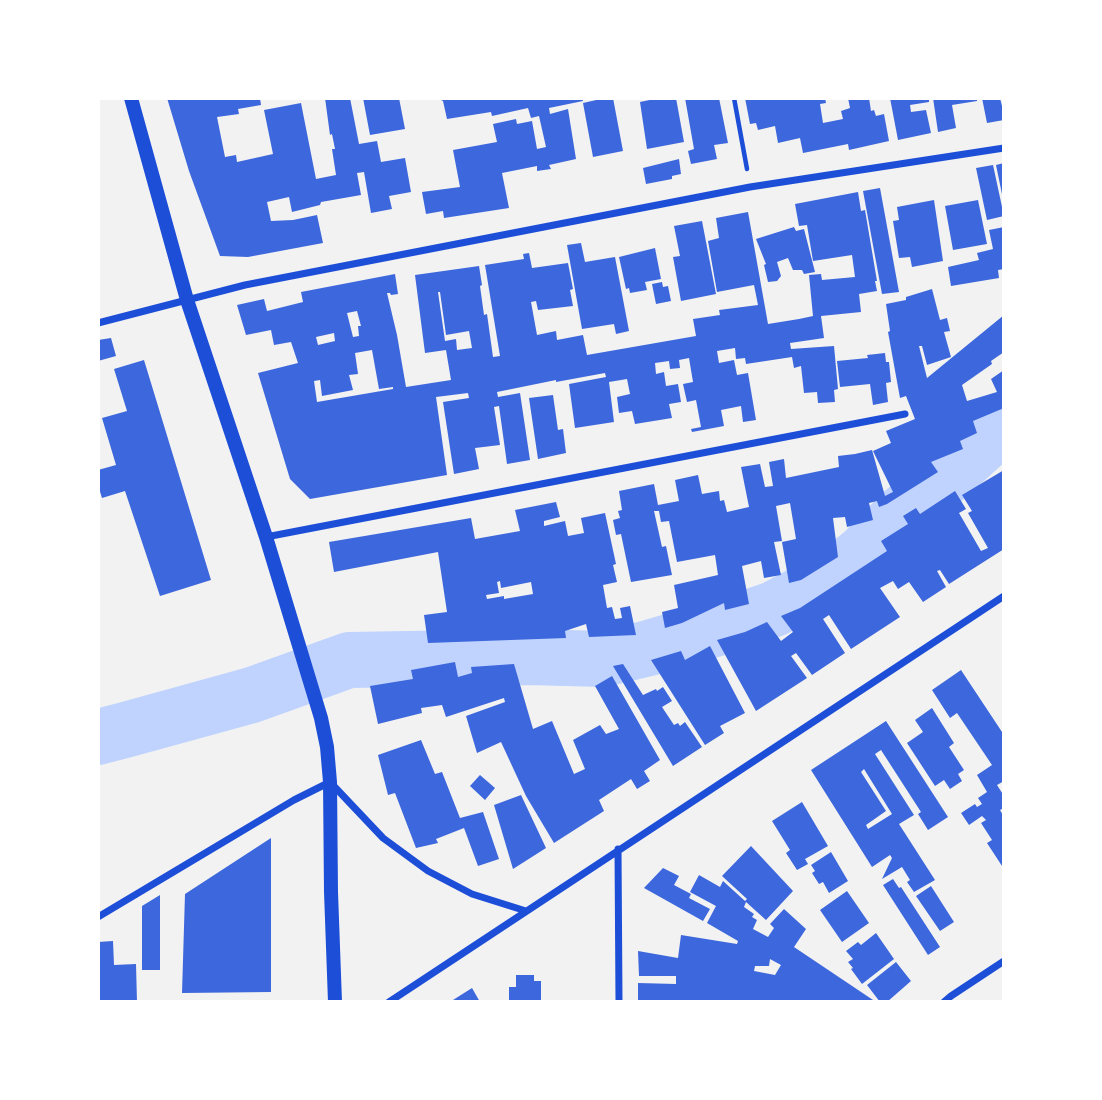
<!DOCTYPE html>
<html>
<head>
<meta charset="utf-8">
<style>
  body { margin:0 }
  #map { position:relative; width:1102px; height:1100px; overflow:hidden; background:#f2f2f2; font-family:"Noto Sans",sans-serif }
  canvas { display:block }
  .frame { position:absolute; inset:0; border:100px solid #fff; pointer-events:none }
</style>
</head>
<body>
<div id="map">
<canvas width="1102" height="1100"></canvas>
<div class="frame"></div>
</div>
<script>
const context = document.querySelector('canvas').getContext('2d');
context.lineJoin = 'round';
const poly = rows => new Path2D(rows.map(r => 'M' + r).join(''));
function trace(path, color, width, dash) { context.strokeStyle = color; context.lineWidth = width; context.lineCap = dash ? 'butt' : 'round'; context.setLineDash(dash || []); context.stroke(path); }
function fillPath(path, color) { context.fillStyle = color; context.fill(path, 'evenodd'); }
trace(poly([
  [98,737,125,730,252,695,349,660,529,657,603,659,649,648,721,627,774,609,830,579,863,553,902,513,950,474,1004,425]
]), '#bfd3fe', 56);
fillPath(poly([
  [167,98,260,98,261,105,238,109,239,114,217,117,225,157,236,155,237,162,273,154,264,110,301,103,316,179,336,175,332,149,335,149,332,134,330,135,325,98,350,98,359,144,377,141,381,162,405,158,411,192,389,196,392,209,371,213,364,172,357,173,361,195,321,202,320,205,292,212,289,197,267,202,271,221,293,220,317,215,323,243,248,257,220,256,189,171],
  [363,98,399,98,405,129,370,135],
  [437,98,582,98,583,101,549,108,550,114,568,109,576,159,549,165,551,169,537,171,537,166,502,173,509,208,444,218,443,211,426,214,422,192,460,187,453,150,497,142,493,124,516,119,517,124,532,121,537,149,546,147,539,116,531,118,528,108,492,116,491,112,447,119,443,101],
  [605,98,613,98,623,151,593,157,583,103],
  [659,98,676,98,684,142,647,149,640,102],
  [685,98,719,98,728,143,714,145,717,159,691,164,688,151,694,149],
  [745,98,825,98,826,103,820,104,823,123,843,119,841,111,850,108,848,98,869,98,871,111,874,110,876,116,884,114,889,141,849,150,848,144,803,153,800,138,778,143,775,126,758,130,756,123,750,124],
  [890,98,929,98,929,102,910,105,911,112,926,110,931,133,898,140],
  [933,98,977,98,977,101,952,105,956,128,938,132],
  [982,98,1000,98,1002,106,1004,106,1004,120,987,123],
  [679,159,681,174,672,176,672,179,646,184,643,168],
  [1004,163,1004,199,1003,199,996,165],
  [993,165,1004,216,987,220,976,168],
  [880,188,899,292,882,294,863,191],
  [858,192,861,211,865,210,877,281,875,281,877,291,859,294,861,312,821,316,824,338,790,343,791,349,834,346,838,389,834,390,835,402,818,403,817,392,804,393,801,366,794,368,792,357,746,364,745,358,736,359,735,348,717,351,719,363,734,360,737,375,748,373,756,420,743,422,741,406,721,410,724,426,692,432,691,429,701,427,696,400,687,402,683,384,693,382,689,358,679,360,680,368,670,369,669,361,655,363,656,374,664,372,666,386,678,384,681,402,669,404,672,418,635,424,632,411,619,413,617,397,630,394,627,379,609,382,614,422,575,428,569,384,606,377,605,373,556,382,556,380,497,392,498,397,520,393,530,460,507,464,499,406,494,407,500,445,475,448,479,469,454,474,443,402,469,398,468,393,436,397,447,475,310,499,290,479,258,373,298,363,291,342,274,345,271,330,246,335,237,305,264,299,267,311,303,302,301,292,395,274,398,294,391,295,390,293,387,293,397,335,406,387,451,380,446,350,425,353,415,275,479,266,482,285,480,286,484,315,487,314,493,357,500,356,485,265,524,259,523,254,529,253,532,268,568,263,573,289,570,290,573,306,538,310,536,301,531,302,537,335,556,331,557,340,583,335,587,355,696,336,693,319,720,315,719,310,758,305,754,285,717,292,708,241,719,238,716,218,748,212,768,324,799,319,813,316,809,275,821,274,822,280,855,277,852,255,813,261,807,225,799,226,795,204],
  [438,292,440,292,446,335,469,331,472,348,457,350,456,339,445,341],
  [357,311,361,326,358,326,359,336,353,337,347,313],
  [334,333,335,341,318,345,316,337],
  [372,350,379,389,393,387,393,389,317,402,314,381,320,380,322,396,353,390,349,375,358,374,355,353],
  [934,200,943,261,912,267,910,257,899,258,893,221,899,220,897,207],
  [978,200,987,244,953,250,945,206],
  [702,221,716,294,681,301,673,257,680,256,674,226],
  [794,227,796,231,804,229,815,272,804,274,802,270,793,270,788,258,777,262,781,276,777,281,768,282,764,265,766,264,756,239],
  [1004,227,1004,269,998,270,999,278,951,286,948,267,979,260,977,253,993,249,989,230],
  [581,243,585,262,615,257,629,331,616,334,614,324,582,329,567,245],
  [655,248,661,279,645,282,647,290,630,293,629,288,626,289,619,257],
  [662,282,663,287,668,286,671,301,656,304,652,284],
  [932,289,940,320,947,318,950,331,944,332,951,357,927,365,922,346,919,346,927,378,1004,315,1004,352,991,361,992,364,962,385,967,401,997,392,991,379,1004,370,1004,403,1002,404,1004,408,973,421,977,433,960,441,963,449,931,462,938,472,887,504,879,507,877,501,869,503,873,520,847,527,845,517,833,518,838,557,801,580,789,583,782,542,796,539,790,503,776,506,782,541,774,542,781,575,764,578,761,561,742,566,749,604,725,610,724,603,682,623,665,628,662,612,678,608,674,585,718,575,715,555,677,562,669,521,661,522,659,511,654,511,662,547,666,546,672,575,631,582,621,534,616,535,613,520,620,518,618,511,622,510,619,491,654,484,658,505,679,501,675,480,698,475,702,494,719,491,720,501,724,500,727,512,749,507,741,467,760,464,765,487,773,486,769,462,784,459,786,478,839,467,838,456,855,454,872,450,885,496,893,492,873,451,891,443,886,431,915,419,906,396,900,398,888,332,890,331,886,304,906,300,906,297],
  [111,338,116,356,98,361,98,340],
  [885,353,886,362,889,362,891,382,886,383,888,402,873,405,870,384,840,387,837,361,868,358,867,355],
  [144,360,211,580,160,596,125,491,102,498,98,485,98,470,116,465,102,418,127,411,114,369],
  [553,395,558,430,563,429,566,453,538,459,529,398],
  [1004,470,1004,549,949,584,940,570,937,571,946,587,923,602,909,582,898,589,893,581,880,588,900,617,851,649,829,615,823,619,845,653,812,675,796,653,791,656,807,678,756,711,717,640,745,632,767,622,781,641,793,632,781,616,800,608,887,551,881,541,908,524,903,516,916,508,920,514,955,491,966,509,959,513,981,551,988,548,968,513,972,511,962,495],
  [556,502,560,517,544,521,544,526,565,521,568,536,584,533,581,518,605,513,616,564,613,565,617,582,603,585,607,608,612,607,615,619,622,618,620,608,630,606,636,635,589,637,586,624,565,631,566,638,428,643,424,615,447,612,438,552,334,572,329,542,471,518,475,539,520,531,515,510],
  [500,581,501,588,531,582,533,594,504,599,504,596,487,599,486,595,499,593,497,582],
  [710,646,745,713,720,726,724,733,705,745,651,660,681,651,685,660],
  [455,662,458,677,472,673,471,667,514,664,533,729,552,721,574,774,585,769,573,740,600,725,606,734,619,729,595,686,612,676,660,760,644,771,650,781,637,789,631,779,599,800,604,811,554,843,526,796,501,742,477,753,466,716,505,702,504,698,446,717,442,705,421,708,422,713,378,724,370,686,413,679,411,670],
  [623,664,643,695,656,689,657,691,663,687,672,701,662,707,674,725,678,723,680,726,685,722,702,747,673,766,613,666],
  [961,670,1004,735,1004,781,997,785,1004,796,1004,808,1000,810,1004,817,1004,869,987,843,992,840,981,823,986,820,982,816,969,825,961,813,975,804,977,807,982,804,978,798,987,792,977,775,992,765,957,713,950,718,932,690],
  [932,708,954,743,949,747,964,770,958,774,962,781,950,789,944,780,935,786,907,743,923,732,915,720],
  [886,721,948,817,928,830,918,814,921,812,881,750,875,754,914,815,899,824,935,880,914,892,907,882,910,880,902,867,882,879,892,858,890,855,872,867,811,770],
  [864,769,892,814,868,829,866,825,886,811,861,772],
  [421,740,435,774,442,772,460,818,483,812,499,859,478,866,464,828,436,839,438,843,416,848,395,793,388,795,378,755],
  [480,775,495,788,485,800,470,786],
  [521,795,546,848,513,869,494,805],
  [802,802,828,846,805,859,808,864,797,870,786,853,790,850,772,821],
  [271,838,271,992,182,993,185,894],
  [751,846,793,891,766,920,746,902,744,907,754,914,752,917,757,920,753,929,768,937,774,928,770,924,784,909,806,929,794,947,876,1002,727,1002,727,1000,638,1000,638,983,676,984,676,976,639,976,638,951,678,958,681,935,737,944,738,941,707,923,716,906,690,892,699,875,720,887,723,881,745,901,747,899,722,876],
  [770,959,781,965,775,975,754,971,755,966,769,966],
  [831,852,848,881,829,893,823,882,819,884,812,873,815,871,811,865],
  [663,868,679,876,674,885,691,894,689,898,710,909,703,921,644,888],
  [893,879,899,888,901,887,940,947,928,955,883,885],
  [931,886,954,922,940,931,916,896],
  [847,891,869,923,842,942,820,910],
  [160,895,160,970,142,970,142,906],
  [876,933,894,959,862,984,851,969,853,968,848,962,853,959,846,951,858,942,861,945],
  [113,941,114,965,136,964,137,1002,98,1002,98,942],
  [896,962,911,981,887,1002,880,1002,867,985],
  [516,975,534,975,534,981,541,981,541,1002,509,1002,509,987,516,987],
  [472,988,480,1002,454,1002,453,1000]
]), '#3d67dc');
trace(poly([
  [734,98,747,169]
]), '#1d4ed8', 4.5);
trace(poly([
  [98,323,245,285,750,187,1004,148],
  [266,537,905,414],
  [618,849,619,1002],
  [98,917,294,800,330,782,383,838,428,871,472,894,526,911],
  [389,1002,1004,596],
  [944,1002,951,996,1004,961]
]), '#1d4ed8', 7);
trace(poly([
  [131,98,187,300,266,537,321,718,327,747,330,782,331,892,335,1002]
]), '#1d4ed8', 14);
</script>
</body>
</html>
